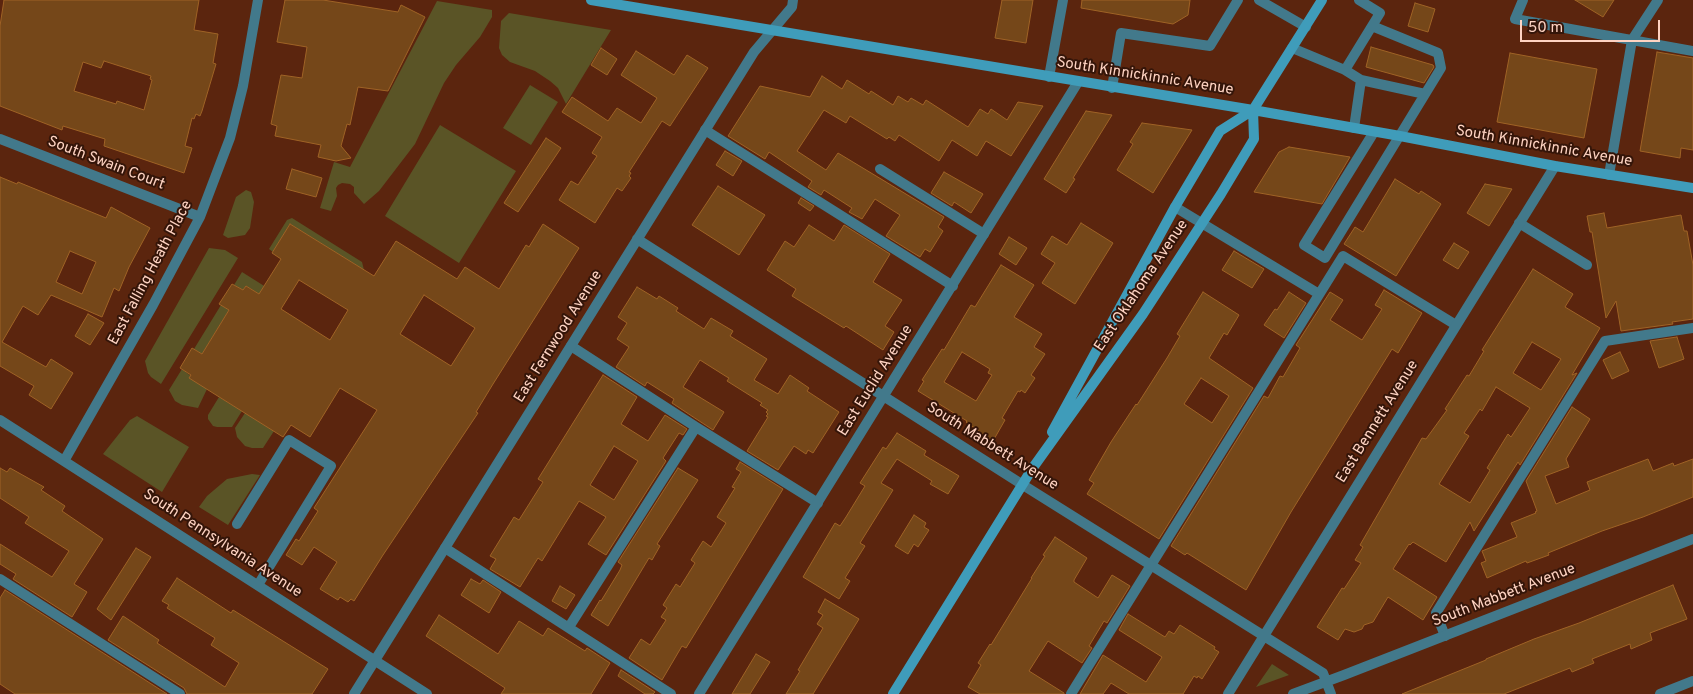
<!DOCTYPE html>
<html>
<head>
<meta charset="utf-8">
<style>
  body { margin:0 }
  #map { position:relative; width:1693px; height:694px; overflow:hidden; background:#5b250e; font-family:Overpass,sans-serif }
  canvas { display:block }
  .scale { position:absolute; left:1520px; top:20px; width:140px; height:22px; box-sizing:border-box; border:2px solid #fed3c2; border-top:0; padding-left:6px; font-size:15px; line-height:18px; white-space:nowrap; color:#fed3c2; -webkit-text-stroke:4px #341509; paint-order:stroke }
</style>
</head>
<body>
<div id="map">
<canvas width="1693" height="694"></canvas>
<div class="scale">50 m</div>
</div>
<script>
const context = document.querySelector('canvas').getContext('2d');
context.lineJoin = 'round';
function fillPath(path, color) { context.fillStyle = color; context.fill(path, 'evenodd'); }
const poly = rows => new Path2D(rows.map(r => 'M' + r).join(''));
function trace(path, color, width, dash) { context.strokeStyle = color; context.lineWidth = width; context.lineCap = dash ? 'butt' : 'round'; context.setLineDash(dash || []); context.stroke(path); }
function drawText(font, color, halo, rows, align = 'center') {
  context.font = font + ' Overpass,sans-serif'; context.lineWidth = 4; context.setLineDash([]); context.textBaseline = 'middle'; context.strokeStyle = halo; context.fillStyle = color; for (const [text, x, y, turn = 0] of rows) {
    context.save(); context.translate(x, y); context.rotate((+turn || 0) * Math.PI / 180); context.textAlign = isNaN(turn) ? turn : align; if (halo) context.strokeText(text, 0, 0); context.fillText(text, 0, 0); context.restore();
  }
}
fillPath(poly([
  [437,1,492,10,492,17,480,37,456,65,444,83,415,144,379,191,364,204,354,193,354,187,350,184,342,183,338,185,336,188,337,196,331,211,320,208,334,162,350,167],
  [509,13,611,30,566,104,558,88,550,81,535,71,510,62,502,55,499,48,501,21],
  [530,85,558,102,531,145,503,128],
  [440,125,516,171,459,263,385,216],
  [246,190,251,192,254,202,250,228,245,235,228,238,223,235,236,197],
  [292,218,362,262,364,270,290,224,273,252,269,249,287,220],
  [209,248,225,250,238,258,161,384,151,377,148,373,145,361],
  [242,272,269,289,264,297,246,286,243,290,234,285],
  [221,305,229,310,202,354,194,349],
  [182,369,207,389,198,408,182,405,175,401,169,390],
  [219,397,242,411,232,427,217,427,213,426,208,419,208,415],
  [245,413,274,431,263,448,252,448,245,446,237,437,235,428],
  [137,416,189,447,162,492,103,454,130,420],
  [252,474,260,475,228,525,199,507,207,496,227,479],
  [1272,664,1289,675,1256,687]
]), '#5a5426');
const building = poly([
  [4,0,199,0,194,30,218,34,213,63,216,64,202,111,200,116,196,114,194,119,192,118,185,146,192,148,184,173,104,146,105,139,63,126,62,130,0,106,0,26,4,0],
  [104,61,151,76,150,79,152,80,144,110,117,101,116,104,74,91,83,62,101,68,104,61],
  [285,0,323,0,398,12,401,5,425,17,388,91,358,87,350,125,347,124,341,146,351,158,336,161,318,157,321,145,275,136,277,126,271,124,281,75,302,78,307,47,277,42,285,0],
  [1002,0,1033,0,1026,43,995,38,1002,0],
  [1082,0,1190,0,1188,15,1173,24,1081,8,1082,0],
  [1575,0,1614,0,1603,17,1575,0],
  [1415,3,1435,9,1428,32,1408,26,1415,3],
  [1371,47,1433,65,1434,67,1424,83,1366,67,1371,47],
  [601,48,617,59,607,75,591,65,601,48],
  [636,51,674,75,687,55,708,68,670,126,662,121,629,172,631,173,629,176,631,178,622,191,617,188,595,223,559,200,571,181,578,185,597,156,592,153,602,137,562,112,572,97,608,121,617,108,641,123,657,98,621,75,636,51],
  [1657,52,1693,58,1693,150,1681,148,1680,158,1640,151,1657,52],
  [1510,53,1597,69,1584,138,1497,122,1510,53],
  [822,76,842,89,847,80,869,94,871,91,893,105,898,96,908,102,911,98,923,105,926,100,968,127,980,109,988,114,991,109,1007,120,1018,102,1043,106,1011,156,986,141,977,156,952,140,939,161,899,135,895,141,889,137,887,139,850,116,846,123,824,110,797,151,826,170,838,153,944,217,938,227,943,231,930,252,925,249,920,257,886,236,900,215,875,199,862,219,849,212,852,208,824,190,821,195,808,187,812,181,769,152,765,159,728,136,760,86,810,97,822,76],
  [1086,111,1112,115,1073,178,1075,179,1066,193,1044,179,1086,111],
  [1142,123,1192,130,1153,193,1117,170,1133,144,1130,142,1142,123],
  [546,138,561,148,518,212,504,203,546,138],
  [1289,147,1350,157,1322,204,1254,192,1279,152,1289,147],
  [725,151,742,161,733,176,716,165,725,151],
  [292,169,322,178,316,197,286,189,292,169],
  [944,172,983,194,971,213,954,202,952,206,931,193,944,172],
  [0,177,17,184,18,182,106,218,111,207,150,228,129,267,119,291,114,288,102,317,51,295,38,315,23,306,2,342,46,367,51,359,73,373,51,409,29,395,34,386,0,366,0,177],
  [70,251,96,262,82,294,56,282,70,251],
  [1395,179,1419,194,1421,191,1441,204,1396,276,1344,244,1355,227,1363,232,1395,179],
  [1485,184,1512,189,1489,226,1467,213,1485,184],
  [718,186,765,215,739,255,692,225,718,186],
  [801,198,814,206,810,211,798,203,801,198],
  [1604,213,1607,228,1681,215,1684,231,1687,231,1693,265,1693,319,1672,322,1673,324,1621,331,1616,301,1606,318,1592,232,1590,232,1587,216,1604,213],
  [1081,223,1113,243,1075,304,1042,283,1055,263,1041,254,1052,236,1067,245,1081,223],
  [290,224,374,276,396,241,457,279,465,267,499,289,526,245,529,247,543,224,579,248,493,384,476,412,478,413,383,555,354,601,351,599,348,602,340,597,338,600,320,589,337,562,314,547,302,565,286,555,296,539,299,541,318,511,314,508,377,410,340,388,310,437,291,425,283,437,189,378,191,375,180,368,192,348,202,354,229,310,219,304,232,284,243,290,246,286,259,294,281,259,272,253,290,224],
  [299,280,348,310,330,340,281,309,299,280],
  [424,295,475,328,451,366,400,334,424,295],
  [809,225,834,241,844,225,890,254,873,282,902,300,885,326,894,332,883,350,846,326,844,328,792,296,796,289,767,270,785,241,794,247,809,225],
  [1009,237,1027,248,1016,265,999,254,1009,237],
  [1454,243,1469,252,1458,269,1443,260,1454,243],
  [1234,251,1264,269,1252,288,1222,270,1234,251],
  [1001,265,1034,285,1014,317,1042,334,1034,347,1045,354,1031,375,1035,378,1025,393,1021,390,1020,392,1018,391,1002,418,1005,420,993,441,966,422,967,421,918,391,924,381,922,380,942,349,944,350,971,305,975,307,1001,265],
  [962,352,990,369,988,373,992,375,976,401,944,382,962,352],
  [1533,269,1573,294,1565,307,1600,328,1572,375,1577,373,1520,465,1518,462,1474,531,1470,522,1446,562,1413,542,1410,545,1409,544,1393,569,1437,597,1423,620,1388,597,1373,622,1364,625,1362,629,1354,632,1345,629,1338,640,1317,627,1342,588,1344,589,1361,563,1355,560,1363,547,1360,545,1422,438,1426,439,1447,410,1445,409,1467,375,1469,376,1484,351,1482,350,1533,269],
  [1532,342,1561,359,1541,390,1513,373,1532,342],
  [1496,387,1530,408,1511,437,1508,434,1487,468,1490,470,1489,472,1470,503,1439,484,1469,436,1464,433,1480,409,1482,411,1496,387],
  [637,287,657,299,659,296,678,308,676,311,704,329,711,318,733,331,730,336,767,359,754,380,778,394,790,375,809,388,807,391,839,412,813,453,808,450,806,454,794,446,778,470,747,451,768,417,766,416,768,414,766,412,768,410,760,405,762,403,727,381,729,378,727,377,700,360,683,387,724,412,713,430,672,403,674,399,647,382,645,386,616,367,629,347,617,339,627,323,618,317,637,287],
  [1384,290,1422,313,1398,353,1392,349,1291,512,1246,590,1187,553,1185,555,1171,546,1264,396,1268,398,1280,376,1283,377,1300,348,1296,345,1330,292,1343,300,1330,320,1362,340,1382,309,1375,305,1384,290],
  [1203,292,1239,315,1227,335,1224,333,1209,358,1253,388,1159,539,1087,494,1094,483,1089,480,1111,442,1136,404,1137,405,1167,358,1180,336,1177,334,1203,292],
  [1201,378,1229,396,1212,423,1184,404,1201,378],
  [1289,292,1306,303,1284,338,1264,325,1275,309,1277,310,1289,292],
  [88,314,104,323,90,345,75,336,88,314],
  [1677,337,1684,359,1659,368,1650,341,1677,337],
  [1620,352,1629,371,1612,379,1603,360,1620,352],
  [603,375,637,397,621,424,648,441,665,415,687,429,683,435,679,433,663,458,666,461,606,555,588,544,606,517,579,501,542,561,538,558,520,587,490,569,496,559,490,556,514,517,519,520,543,482,538,479,603,375],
  [614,446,638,461,614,500,590,485,614,446],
  [1572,407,1590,419,1566,459,1569,467,1545,476,1556,504,1590,490,1587,482,1648,459,1653,471,1673,463,1674,466,1693,459,1693,497,1643,517,1602,531,1548,553,1549,555,1527,563,1526,561,1487,578,1481,563,1486,561,1482,551,1517,537,1511,523,1536,513,1535,512,1537,511,1526,481,1572,407],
  [897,433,926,451,924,455,959,476,948,494,930,484,932,481,897,459,881,483,893,490,860,543,865,546,845,578,850,581,839,599,803,577,835,523,840,526,846,517,865,486,860,483,883,447,886,449,897,433],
  [740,462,783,489,686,648,682,646,662,680,629,658,641,639,650,645,666,620,661,617,667,608,663,605,676,584,680,587,695,563,691,560,703,541,711,547,726,523,717,517,735,488,732,487,741,472,736,469,740,462],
  [0,468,7,472,10,468,44,487,41,490,65,506,62,511,103,539,74,584,87,592,72,617,13,579,16,574,0,564,0,544,52,577,69,551,25,523,29,517,0,498,0,468],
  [678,468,698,480,657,544,660,546,652,560,649,558,608,626,591,615,600,600,601,601,620,570,622,565,618,562,678,468],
  [914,515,926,523,924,527,929,530,918,547,914,544,908,554,895,546,914,515],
  [1055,537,1087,558,1074,580,1074,582,1098,598,1112,575,1130,586,1107,623,1104,621,1089,646,1092,648,1082,663,1048,641,1029,671,1064,693,1064,694,980,694,968,687,981,665,978,663,990,644,991,645,1032,578,1031,578,1045,556,1043,555,1055,537],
  [136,548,151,557,111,620,97,609,136,548],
  [177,578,231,613,233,610,328,669,312,694,187,694,184,688,108,640,123,616,159,640,157,643,225,687,239,663,211,645,215,638,167,608,169,605,162,601,177,578],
  [471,579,480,584,483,580,501,592,489,613,461,595,471,579],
  [1673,585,1687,619,1650,633,1652,640,1631,649,1630,644,1592,659,1594,663,1572,672,1570,668,1504,694,1402,694,1486,660,1486,659,1534,639,1579,623,1673,585],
  [560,586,575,595,566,609,552,601,560,586],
  [5,590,167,694,15,694,0,684,0,598,5,590],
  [825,599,859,619,813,694,786,694,800,671,798,670,823,628,817,624,823,615,818,612,825,599],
  [1128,614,1165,637,1169,631,1174,634,1180,625,1215,647,1214,649,1219,652,1202,679,1198,676,1197,678,1194,676,1183,694,1129,694,1111,683,1103,694,1080,694,1103,655,1146,682,1162,657,1119,630,1128,614],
  [439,615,498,654,519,621,543,636,548,628,585,651,587,648,610,663,591,694,501,694,505,688,426,636,439,615],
  [756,654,770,662,750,694,732,694,756,654],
  [621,670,655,692,653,694,645,694,618,676,621,670]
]);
fillPath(building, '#754719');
trace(building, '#9f6326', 1);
trace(poly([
  [1259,0,1306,27],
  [1359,0,1380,13,1372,26,1438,53,1441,68,1325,258,1304,245,1374,132],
  [1523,0,1515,19,1693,51],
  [1292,48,1345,70,1372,26],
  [1345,70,1361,80,1354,128],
  [1361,80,1425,94],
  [1112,88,1121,33,1210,46,1238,0],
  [705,130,953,286],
  [880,169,984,234],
  [1175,207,1319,294],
  [1519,223,1587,265],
  [571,346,696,427,818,503],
  [237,524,289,440,331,466,258,585],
  [445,548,671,694],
  [0,579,180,694],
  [569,627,696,427],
  [1445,636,1436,613,1605,341,1693,328],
  [1071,694,1343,256,1456,325],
  [1660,694,1693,681]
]), '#42798b', 10);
trace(poly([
  [1049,77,1063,0],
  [0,139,200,217],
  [1609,175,1632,40,1658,0],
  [637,239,1023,485,1323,673,1331,694],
  [0,420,427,694],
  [64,461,153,305,200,217,230,138,243,86,258,0],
  [354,694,754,52,792,7,793,0],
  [699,694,1078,82],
  [1228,694,1555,166],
  [1293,694,1344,675,1693,539]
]), '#42798b', 10);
trace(poly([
  [591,0,1253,110,1400,136,1555,166,1693,188],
  [1052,432,1175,207,1220,131,1253,110,1322,0],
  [893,694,1032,469,1143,314,1221,194,1254,139,1253,110]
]), '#3f9cba', 10);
drawText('15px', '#fed3c2', '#341509', [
  ["South Kinnickinnic Avenue",1145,77,9],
  ["South Kinnickinnic Avenue",1544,147,10],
  ["South Swain Court",106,164,21],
  ["East Falling Heath Place",151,273,-62],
  ["East Oklahoma Avenue",1142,286,-56],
  ["East Fernwood Avenue",559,337,-58],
  ["East Euclid Avenue",876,381,-58],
  ["East Bennett Avenue",1378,422,-58],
  ["South Mabbett Avenue",992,447,32],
  ["South Pennsylvania Avenue",222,544,33],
  ["South Mabbett Avenue",1504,596,-21]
]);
</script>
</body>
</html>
